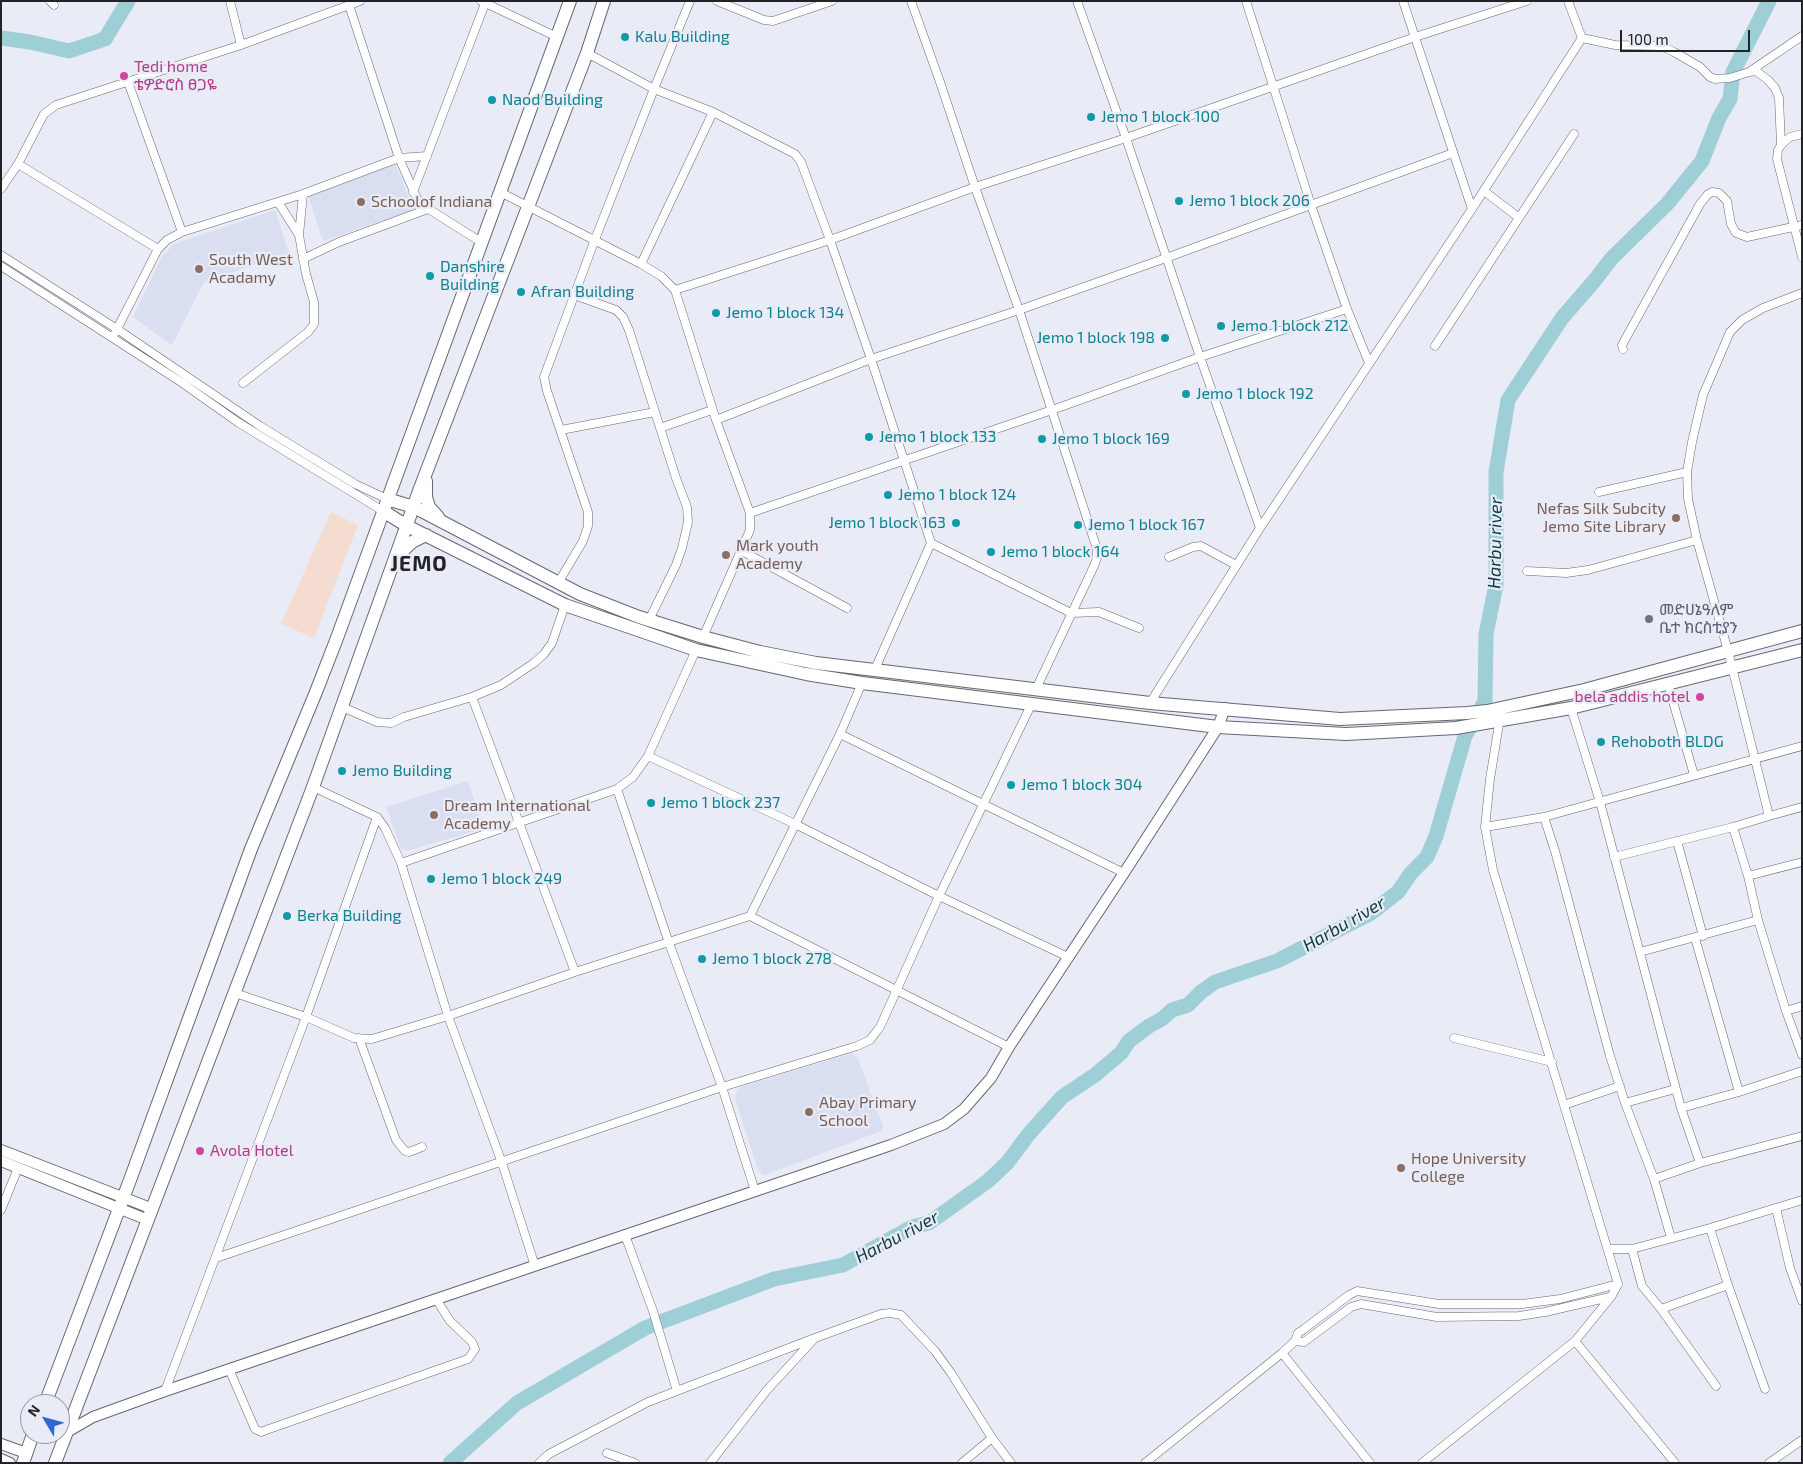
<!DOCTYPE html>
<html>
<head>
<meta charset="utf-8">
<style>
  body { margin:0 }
  #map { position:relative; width:1803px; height:1464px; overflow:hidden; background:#e9ebf7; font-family:"Exo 2",sans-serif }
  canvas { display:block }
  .frame { position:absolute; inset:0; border:2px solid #222327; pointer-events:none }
  .north { position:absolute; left:20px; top:1394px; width:50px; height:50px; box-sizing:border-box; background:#e9ebf7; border:1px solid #999ba4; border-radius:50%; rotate:307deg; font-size:14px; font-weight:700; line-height:20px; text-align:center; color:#222327 }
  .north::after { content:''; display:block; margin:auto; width:18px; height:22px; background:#3065d3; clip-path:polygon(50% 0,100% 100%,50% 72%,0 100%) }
  .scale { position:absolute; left:1620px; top:30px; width:130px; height:22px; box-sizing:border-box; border:2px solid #222327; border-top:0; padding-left:6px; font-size:15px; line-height:18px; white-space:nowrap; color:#222327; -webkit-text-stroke:4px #e9ebf7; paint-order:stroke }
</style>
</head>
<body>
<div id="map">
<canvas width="1803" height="1464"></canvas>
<div class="frame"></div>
<div class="north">N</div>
<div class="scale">100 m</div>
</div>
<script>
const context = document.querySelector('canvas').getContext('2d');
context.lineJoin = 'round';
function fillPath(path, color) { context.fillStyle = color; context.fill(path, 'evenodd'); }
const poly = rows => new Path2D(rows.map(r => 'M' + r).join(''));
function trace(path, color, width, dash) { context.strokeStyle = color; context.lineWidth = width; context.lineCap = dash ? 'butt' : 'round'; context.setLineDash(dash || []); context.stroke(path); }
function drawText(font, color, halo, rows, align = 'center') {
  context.font = font + ' "Exo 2","Noto Sans Ethiopic",sans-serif'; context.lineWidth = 4.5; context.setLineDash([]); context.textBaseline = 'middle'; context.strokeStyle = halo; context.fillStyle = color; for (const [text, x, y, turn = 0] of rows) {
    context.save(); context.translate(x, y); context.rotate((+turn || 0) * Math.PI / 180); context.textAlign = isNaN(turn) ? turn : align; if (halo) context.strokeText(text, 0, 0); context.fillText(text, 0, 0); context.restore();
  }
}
fillPath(poly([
  [331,512,358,525,314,638,281,624]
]), '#f4dcd1');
fillPath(poly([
  [395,163,414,210,323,241,308,195],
  [275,210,289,253,204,282,172,345,133,317,162,256,174,244],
  [468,781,482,823,480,828,475,831,410,850,406,851,401,849,386,807],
  [852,1053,858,1059,883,1127,881,1131,765,1175,762,1174,758,1170,735,1098,737,1090,741,1087]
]), '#dadef1');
trace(poly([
  [1,38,30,42,69,51,105,39,128,1],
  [450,1463,517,1403,645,1328,774,1279,843,1265,912,1227,929,1223,988,1181,1008,1162,1028,1135,1062,1097,1095,1075,1121,1053,1129,1041,1149,1026,1162,1019,1172,1010,1188,1005,1201,992,1215,982,1277,961,1371,913,1398,892,1411,873,1427,857,1436,836,1465,736,1485,701,1486,634,1496,585,1496,472,1508,400,1562,318,1595,280,1611,259,1668,203,1702,161,1719,118,1730,99,1733,72,1769,1]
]), '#9fcfd6', 15);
const minor = poly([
  [50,1,54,5],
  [230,1,241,45],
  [481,1,557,37],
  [717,1,764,20,773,21,832,1],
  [911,1,940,82,975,187,1019,310,1097,549,1097,558,1094,566,1036,689],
  [1077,1,1126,138,1200,357,1260,528],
  [1246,1,1311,205,1347,309,1369,363],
  [1403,1,1472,209],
  [349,5,399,158,419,203,481,242],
  [1582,38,1615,45,1661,46,1674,52,1700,67,1710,77,1715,79,1730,78,1749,72,1756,71,1768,80,1775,88,1779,98,1781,145],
  [587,53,654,89,713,112,795,154,801,162,830,240,871,359,931,543,875,669],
  [1749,72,1802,36],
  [128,82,182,232],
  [1802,134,1790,137,1781,145,1778,150,1777,159,1802,257],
  [18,164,158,249],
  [1,189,18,164,44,114,56,105,241,45,360,1],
  [1484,191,1518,217],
  [413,192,486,1],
  [500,192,641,264,661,276,675,290,716,420,750,513,750,530,703,637],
  [278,202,299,235],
  [1,255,117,329,260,426,355,484,387,499],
  [303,259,339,242,428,209],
  [641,264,713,112],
  [1,266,181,382,239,423,383,511],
  [675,290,830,240,975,187,1126,138,1415,37,1527,1],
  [1802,293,1763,308,1742,320,1730,332,1703,395,1692,442,1687,472,1688,499,1697,540,1728,651,1769,816,1733,827,1748,876,1758,920,1786,1011,1802,1055],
  [574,295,616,310,623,317,629,330,676,478,687,507,688,522,682,548,676,565,649,620],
  [115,333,158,249,167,240,182,232,303,194,399,158,427,156],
  [1435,346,1574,134],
  [1623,349,1622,345,1700,204,1708,194,1712,192,1719,193,1727,201,1731,224,1736,233,1747,237,1802,225],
  [243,383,308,332,314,324,314,302,306,274,299,235,303,194],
  [716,420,871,359,1019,310,1166,258,1453,153],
  [660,428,712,410],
  [561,430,655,412],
  [1599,492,1687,472],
  [750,513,1052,410,1200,357,1347,309],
  [931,543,1071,613,1099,612,1139,628],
  [742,551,847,608],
  [1169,557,1193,547,1201,546,1236,565],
  [1527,571,1566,573,1588,570,1697,540],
  [558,583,583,541,588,526,588,512,547,391,544,377,594,242,654,89,690,1],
  [1668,684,1694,775],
  [472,697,575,972],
  [1150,703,1260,528,1472,209,1582,38,1568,1],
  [342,707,377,722,391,723,404,717,472,697,501,685,534,663,544,654,552,643,565,605],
  [1571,708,1600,802,1681,1108,1739,1092,1802,1071],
  [840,734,1124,873],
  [648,756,795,824,939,896,1068,957],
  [313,787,377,817,385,828,401,863,448,1016,502,1163,535,1266],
  [617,789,669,943,722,1087,755,1191],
  [1769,816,1802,807],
  [1544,817,1555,851,1610,1056,1625,1103,1654,1179,1671,1238],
  [1485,827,1544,817,1802,746],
  [1677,841,1703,936],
  [1614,857,1733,827],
  [401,863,617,789,633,777,648,756,696,650],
  [1748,876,1802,862],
  [750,916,1009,1047],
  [1695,938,1739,1092],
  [1640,952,1758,920],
  [235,993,306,1017,377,817],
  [1786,1011,1802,1006],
  [359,1038,396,1140,405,1151,409,1152,422,1147],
  [1454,1038,1552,1062],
  [1625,1103,1675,1089],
  [1564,1105,1620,1086],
  [1681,1108,1700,1163,1802,1136],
  [1654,1179,1700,1163],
  [1776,1208,1790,1268,1802,1301],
  [1,1210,18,1168],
  [1710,1228,1728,1285,1765,1389],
  [625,1235,653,1311,677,1391],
  [1608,1249,1632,1249,1710,1228,1802,1200],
  [1632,1249,1642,1286,1661,1309,1716,1386],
  [216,1258,722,1087,857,1046,870,1040,880,1027,939,896,1032,703],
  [1661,1309,1728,1285],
  [1295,1341,1304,1342,1351,1307,1361,1304,1437,1317,1519,1316,1545,1312,1610,1297],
  [1575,1341,1675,1463],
  [1282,1353,1370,1463],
  [229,1369,255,1429,261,1432,269,1429,468,1359,475,1349,472,1342,450,1321,436,1299],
  [165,1391,306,1017,354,1038,372,1039,448,1016,575,972,750,916,840,734,862,683],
  [607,1453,635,1463],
  [539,1463,549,1454,648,1402,815,1338,881,1314,890,1313,901,1315,935,1351,951,1373,992,1438,1011,1463],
  [710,1463,767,1390,814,1339],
  [962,1463,992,1438],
  [1145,1463,1282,1353,1295,1341,1298,1333,1304,1329,1349,1295,1357,1291,1439,1304,1522,1304,1560,1299,1618,1284],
  [1422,1463,1575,1341,1611,1297,1618,1284,1493,870,1485,827,1490,779,1500,718],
  [1769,1463,1802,1440]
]);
const tertiary = poly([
  [1,1150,153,1209],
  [1,1161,148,1220],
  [67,1432,93,1417,165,1391,891,1145,944,1124,964,1109,991,1078,1009,1047,1124,873,1218,727,1225,708],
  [1,1444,26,1453],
  [1,1459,10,1463]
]);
const primary = poly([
  [426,481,426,497,429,507,438,517],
  [387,499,414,507,580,594,639,617,703,637,760,652,816,663,1150,703,1340,719,1467,713,1487,711,1584,690,1802,631],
  [383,511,407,526,565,605,696,650,806,674,862,683,1218,727,1346,734,1456,728,1571,708,1802,650],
  [398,555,412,542,426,535],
  [45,1404,130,1180,251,849,316,692,337,638,570,1],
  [23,1463,33,1434],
  [55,1463,313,787,419,491,587,53,604,1]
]);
trace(minor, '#666871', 9);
trace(tertiary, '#666871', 12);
trace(primary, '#666871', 14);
trace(minor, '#fff', 8);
trace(tertiary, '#fff', 10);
trace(primary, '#fff', 12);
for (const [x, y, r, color] of [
  [625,37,5,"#0f9aa8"],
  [124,76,5,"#d1479c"],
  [492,100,5,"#0f9aa8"],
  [1091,117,5,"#0f9aa8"],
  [1179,201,5,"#0f9aa8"],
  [361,202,5,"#8d6e63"],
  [199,269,5,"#8d6e63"],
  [430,276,5,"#0f9aa8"],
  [521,292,5,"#0f9aa8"],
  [716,313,5,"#0f9aa8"],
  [1221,326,5,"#0f9aa8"],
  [1165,338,5,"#0f9aa8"],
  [1186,394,5,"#0f9aa8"],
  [869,437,5,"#0f9aa8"],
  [1042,439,5,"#0f9aa8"],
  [888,495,5,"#0f9aa8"],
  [1676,518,5,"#8d6e63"],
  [956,523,5,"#0f9aa8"],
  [1078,525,5,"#0f9aa8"],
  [991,552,5,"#0f9aa8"],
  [726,555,5,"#8d6e63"],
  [1649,619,5,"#6b7280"],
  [1700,697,5,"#d1479c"],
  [1601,742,5,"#0f9aa8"],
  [342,771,5,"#0f9aa8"],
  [1011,785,5,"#0f9aa8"],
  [651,803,5,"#0f9aa8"],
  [434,815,5,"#8d6e63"],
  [431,879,5,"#0f9aa8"],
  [287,916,5,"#0f9aa8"],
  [702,959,5,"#0f9aa8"],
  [809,1112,5,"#8d6e63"],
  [200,1151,5,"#d1479c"],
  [1401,1168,5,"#8d6e63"]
]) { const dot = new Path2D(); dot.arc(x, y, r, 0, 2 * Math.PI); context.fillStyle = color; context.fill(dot); trace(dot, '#e9ebf7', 2); }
drawText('16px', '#0d838f', '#e9ebf7', [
  ["Kalu Building",635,37],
  ["Naod Building",502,100],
  ["Jemo 1 block 100",1101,117],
  ["Jemo 1 block 206",1189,201],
  ["Danshire",440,267],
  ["Building",440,285],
  ["Afran Building",531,292],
  ["Jemo 1 block 134",726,313],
  ["Jemo 1 block 212",1231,326],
  ["Jemo 1 block 198",1155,338,"right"],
  ["Jemo 1 block 192",1196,394],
  ["Jemo 1 block 133",879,437],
  ["Jemo 1 block 169",1052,439],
  ["Jemo 1 block 124",898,495],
  ["Jemo 1 block 163",946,523,"right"],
  ["Jemo 1 block 167",1088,525],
  ["Jemo 1 block 164",1001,552],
  ["Rehoboth BLDG",1611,742],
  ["Jemo Building",352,771],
  ["Jemo 1 block 304",1021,785],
  ["Jemo 1 block 237",661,803],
  ["Jemo 1 block 249",441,879],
  ["Berka Building",297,916],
  ["Jemo 1 block 278",712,959]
], 'left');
drawText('16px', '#b23c85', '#e9ebf7', [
  ["Tedi home",134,67],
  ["ቴዎድሮስ ፀጋዬ",134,85],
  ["bela addis hotel",1690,697,"right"],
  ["Avola Hotel",210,1151]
], 'left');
drawText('16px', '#785e54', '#e9ebf7', [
  ["Schoolof Indiana",371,202],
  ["South West",209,260],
  ["Acadamy",209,278],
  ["Nefas Silk Subcity",1666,509,"right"],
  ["Jemo Site Library",1666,527,"right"],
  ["Mark youth",736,546],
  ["Academy",736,564],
  ["Dream International",444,806],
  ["Academy",444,824],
  ["Abay Primary",819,1103],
  ["School",819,1121],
  ["Hope University",1411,1159],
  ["College",1411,1177]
], 'left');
drawText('16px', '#5b616d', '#e9ebf7', [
  ["መድሀኔዓለም",1659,610],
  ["ቤተ ክርስቲያን",1659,628]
], 'left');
drawText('italic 18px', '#0f3c41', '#e9ebf7', [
  ["Harbu river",1495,543,-89],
  ["Harbu river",1344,924,-30],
  ["Harbu river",897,1237,-28]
]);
context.letterSpacing = '1px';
drawText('bold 21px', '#222327', '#e9ebf7', [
  ["JEMO",419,564]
]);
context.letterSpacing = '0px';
</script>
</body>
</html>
